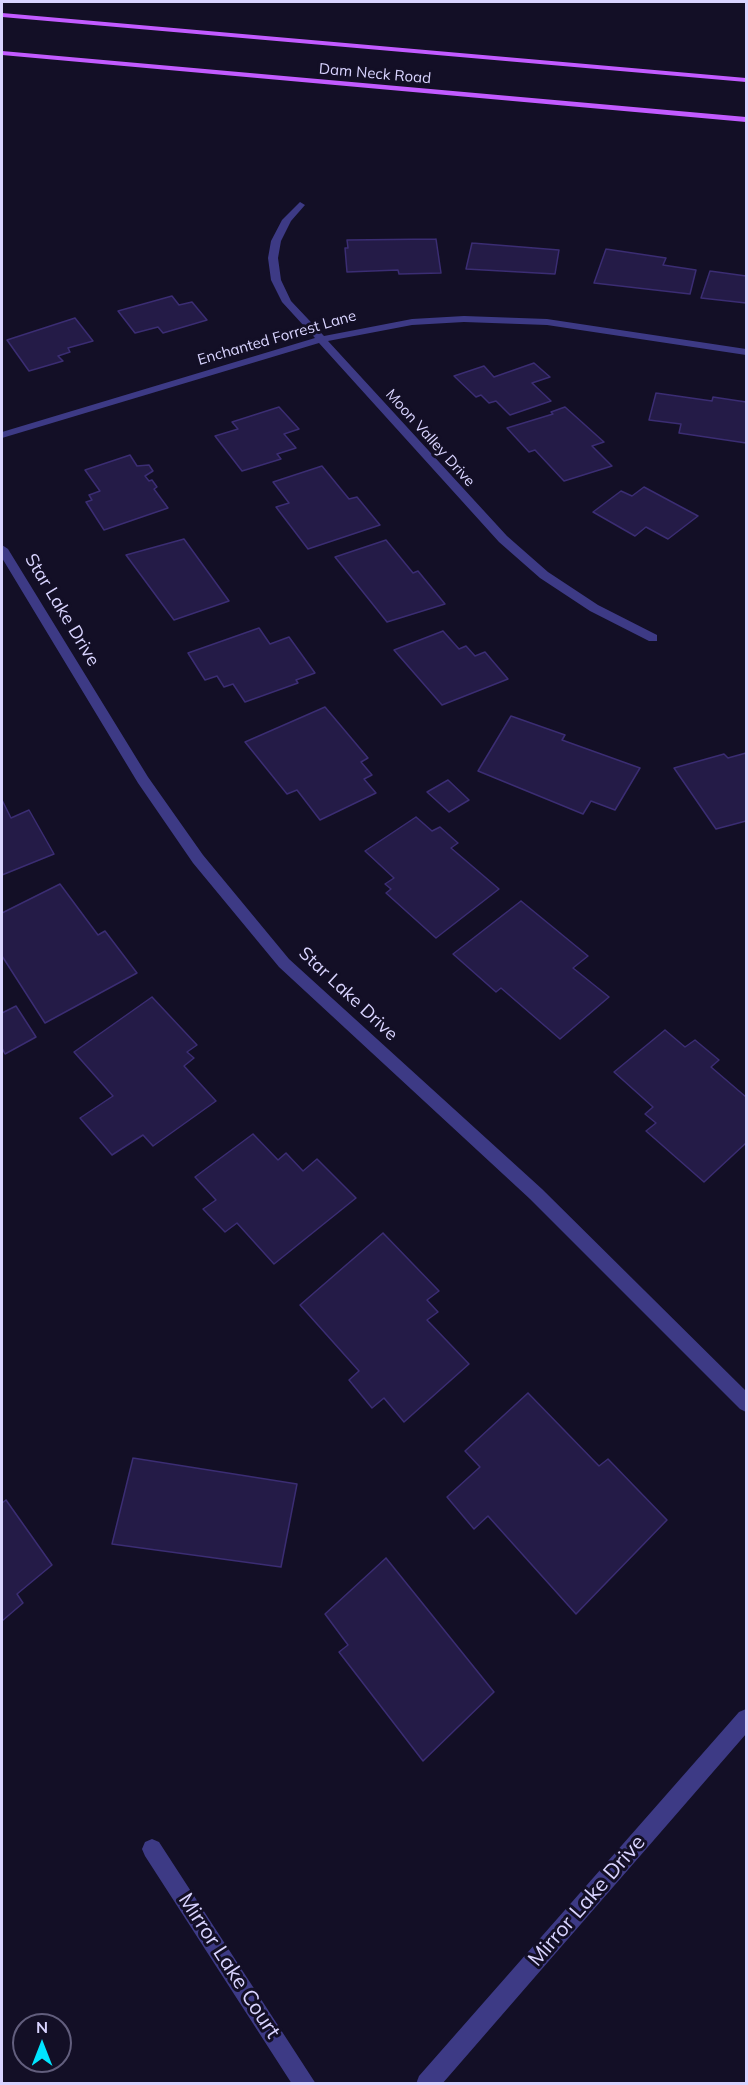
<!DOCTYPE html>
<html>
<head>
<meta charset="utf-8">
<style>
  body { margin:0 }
  #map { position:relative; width:748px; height:2085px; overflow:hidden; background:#130f26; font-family:Mulish,sans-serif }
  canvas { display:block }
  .frame { position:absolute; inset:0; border:3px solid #d9d4ff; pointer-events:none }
  .north { position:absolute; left:12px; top:2013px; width:60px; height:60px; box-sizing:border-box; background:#130f26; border:2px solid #625e7d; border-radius:50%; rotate:0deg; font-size:16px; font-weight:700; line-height:24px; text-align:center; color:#d9d4ff }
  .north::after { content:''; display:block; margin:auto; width:21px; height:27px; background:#00e5ff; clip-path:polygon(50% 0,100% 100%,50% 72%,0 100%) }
</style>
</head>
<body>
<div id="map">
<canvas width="748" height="2085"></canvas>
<div class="frame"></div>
<div class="north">N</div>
</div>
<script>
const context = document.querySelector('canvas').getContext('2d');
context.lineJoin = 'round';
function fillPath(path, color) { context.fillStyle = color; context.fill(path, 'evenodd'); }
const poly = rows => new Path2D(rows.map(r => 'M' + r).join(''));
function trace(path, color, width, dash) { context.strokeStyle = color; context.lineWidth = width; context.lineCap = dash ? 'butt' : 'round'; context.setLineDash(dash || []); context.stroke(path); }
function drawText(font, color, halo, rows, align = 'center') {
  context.font = font + ' Mulish,sans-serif'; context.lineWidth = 6; context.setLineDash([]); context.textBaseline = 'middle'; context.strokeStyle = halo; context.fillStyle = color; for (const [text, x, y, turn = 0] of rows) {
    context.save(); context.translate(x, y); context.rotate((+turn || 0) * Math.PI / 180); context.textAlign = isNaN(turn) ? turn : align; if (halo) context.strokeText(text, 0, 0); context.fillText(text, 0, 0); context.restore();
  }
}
const building = poly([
  [436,239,441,273,399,274,398,270,347,272,345,248,348,248,347,240,436,239],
  [472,243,559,250,555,274,466,269,472,243],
  [606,249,666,258,663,265,696,270,690,294,594,283,606,249],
  [710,271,746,276,746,303,701,298,710,271],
  [172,296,179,305,192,302,207,320,163,333,158,327,135,333,118,311,172,296],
  [75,318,93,341,68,348,70,352,58,356,63,361,29,371,7,340,75,318],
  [534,363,550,377,532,383,551,401,510,415,496,401,489,403,481,395,476,397,454,376,484,366,494,377,534,363],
  [656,393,712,401,713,397,746,402,746,443,679,433,681,424,649,420,656,393],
  [279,407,299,429,284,434,296,448,277,454,281,459,242,471,215,436,238,429,232,422,279,407],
  [565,407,604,442,592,446,612,466,564,481,535,450,529,452,507,428,553,414,551,412,565,407],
  [130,455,137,466,149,465,153,471,145,476,149,481,152,480,157,487,154,489,168,508,104,530,86,502,92,500,89,495,100,491,85,470,130,455],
  [322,466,349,499,357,497,380,525,308,549,276,507,289,503,273,482,322,466],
  [644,487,698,516,668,539,646,527,635,536,593,512,621,491,632,496,644,487],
  [184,539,229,601,174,620,126,555,184,539],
  [386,540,413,573,418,571,445,604,387,622,335,557,386,540],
  [259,628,270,644,289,637,315,673,296,680,298,683,245,702,233,684,224,687,217,676,205,680,188,653,259,628],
  [443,631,459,649,466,646,475,656,485,652,508,679,442,705,394,650,443,631],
  [325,707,368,758,361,762,372,775,364,779,376,793,320,820,297,790,287,794,245,742,325,707],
  [511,716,565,735,562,740,640,768,615,810,591,801,583,814,478,771,511,716],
  [746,753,746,821,716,829,674,768,724,754,728,758,746,753],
  [448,780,469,800,449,812,427,792,448,780],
  [2,800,11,818,29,810,54,854,2,875,2,800],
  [416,817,432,831,440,827,458,843,451,848,499,889,436,938,386,893,391,889,385,884,394,878,365,851,416,817],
  [60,884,98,935,105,931,137,973,45,1023,2,956,2,913,60,884],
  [521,901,588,956,573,968,609,997,560,1039,501,988,496,992,453,954,521,901],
  [152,997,197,1045,187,1052,194,1058,184,1066,216,1101,153,1146,143,1135,112,1155,80,1118,113,1096,74,1052,152,997],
  [16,1006,36,1037,5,1054,2,1048,2,1013,16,1006],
  [665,1030,685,1047,695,1040,719,1060,711,1067,746,1097,746,1143,704,1182,646,1131,656,1123,645,1114,653,1107,614,1072,665,1030],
  [253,1134,278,1160,286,1153,303,1171,317,1159,356,1198,274,1264,237,1223,225,1232,203,1209,216,1200,195,1177,253,1134],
  [383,1233,439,1291,427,1300,438,1312,427,1320,469,1364,404,1422,384,1398,372,1408,349,1380,359,1371,300,1305,383,1233],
  [528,1393,599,1466,608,1459,667,1520,576,1614,488,1516,474,1529,447,1497,480,1467,465,1451,528,1393],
  [133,1458,297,1484,281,1567,112,1544,133,1458],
  [6,1500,52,1565,17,1594,23,1603,2,1621,2,1503,6,1500],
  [386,1558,494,1692,423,1761,339,1652,348,1645,325,1614,386,1558]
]);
fillPath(building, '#241b47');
trace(building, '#3b2d73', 1.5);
fillPath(poly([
  [300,202,305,205,291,221,281,241,278,258,281,280,291,301,324,336,412,319,464,316,547,319,746,349,746,355,547,325,464,322,412,325,328,341,507,536,548,572,598,605,657,635,657,641,649,641,590,611,540,578,499,542,319,343,2,438,2,432,315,338,282,302,271,280,268,258,271,241,282,220,300,202],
  [2,545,8,549,148,777,203,855,289,959,542,1189,746,1391,746,1412,740,1409,530,1199,279,967,193,863,138,783,2,558,2,545],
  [746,1709,746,1734,442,2084,416,2084,419,2076,739,1712,746,1709],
  [152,1839,159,1842,316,2084,292,2084,145,1856,142,1849,145,1842,152,1839]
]), '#3d3a85');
fillPath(poly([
  [2,13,746,78,746,82,2,17,2,13],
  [2,51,746,117,746,122,2,55,2,51]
]), '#c25bff');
drawText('15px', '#d9d4ff', '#130f26', [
  ["Dam Neck Road",375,74,5],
  ["Enchanted Forrest Lane",277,338,-16],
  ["Moon Valley Drive",430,438,48]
]);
drawText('18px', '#d9d4ff', '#130f26', [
  ["Star Lake Drive",62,610,59],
  ["Star Lake Drive",348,994,43]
]);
drawText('21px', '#d9d4ff', '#130f26', [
  ["Mirror Lake Drive",587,1901,-49],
  ["Mirror Lake Court",229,1966,57]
]);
</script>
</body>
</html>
